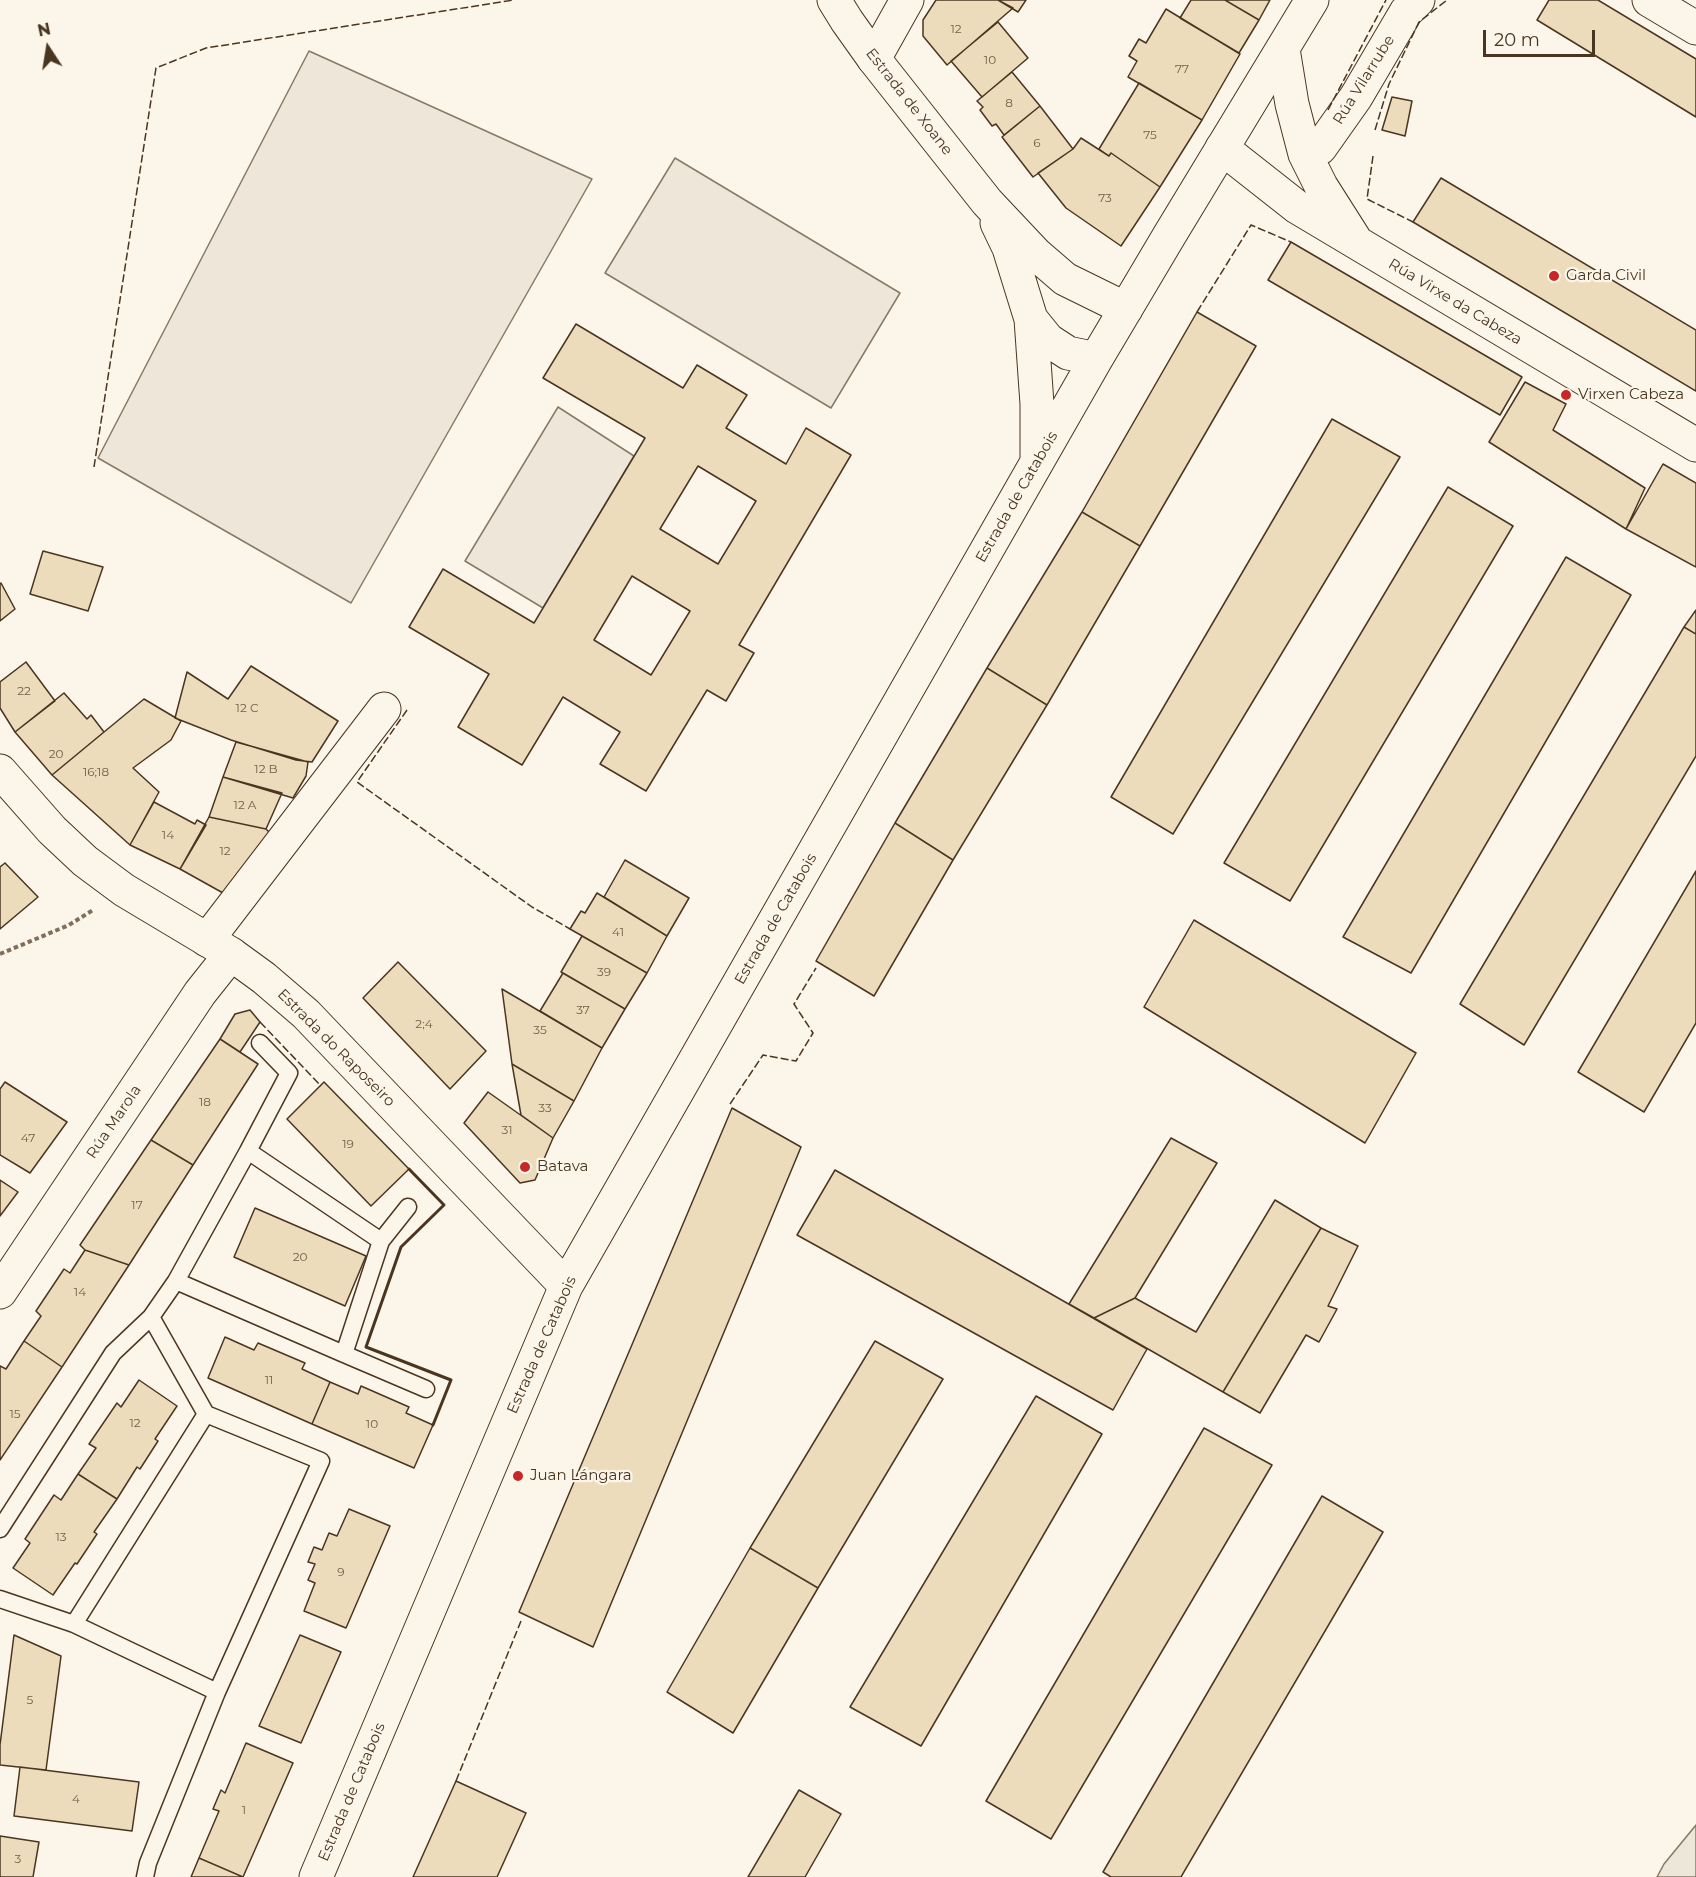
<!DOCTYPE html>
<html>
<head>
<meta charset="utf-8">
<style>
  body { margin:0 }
  #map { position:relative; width:1696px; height:1877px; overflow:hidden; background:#fbf6e9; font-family:Montserrat,sans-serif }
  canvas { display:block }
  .north { position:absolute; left:18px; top:18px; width:60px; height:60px; -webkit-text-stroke:4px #fbf6e9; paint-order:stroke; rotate:348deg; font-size:16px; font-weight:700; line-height:24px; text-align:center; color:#4a3520 }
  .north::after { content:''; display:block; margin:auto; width:21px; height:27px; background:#4a3520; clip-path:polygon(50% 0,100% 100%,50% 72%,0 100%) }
  .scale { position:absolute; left:1483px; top:30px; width:112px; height:27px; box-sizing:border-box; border:3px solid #4a3520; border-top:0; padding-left:8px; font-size:18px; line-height:21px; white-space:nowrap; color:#4a3520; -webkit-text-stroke:4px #fbf6e9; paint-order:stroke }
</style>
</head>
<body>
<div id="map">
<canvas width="1696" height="1877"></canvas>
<div class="north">N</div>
<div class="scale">20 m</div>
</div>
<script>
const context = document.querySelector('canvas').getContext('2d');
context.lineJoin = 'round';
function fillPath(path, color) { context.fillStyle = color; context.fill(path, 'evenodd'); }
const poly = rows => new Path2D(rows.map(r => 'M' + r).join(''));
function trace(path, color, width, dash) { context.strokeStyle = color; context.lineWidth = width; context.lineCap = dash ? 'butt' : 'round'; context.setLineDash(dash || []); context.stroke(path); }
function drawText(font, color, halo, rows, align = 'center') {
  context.font = font + ' Montserrat,sans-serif'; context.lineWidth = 4.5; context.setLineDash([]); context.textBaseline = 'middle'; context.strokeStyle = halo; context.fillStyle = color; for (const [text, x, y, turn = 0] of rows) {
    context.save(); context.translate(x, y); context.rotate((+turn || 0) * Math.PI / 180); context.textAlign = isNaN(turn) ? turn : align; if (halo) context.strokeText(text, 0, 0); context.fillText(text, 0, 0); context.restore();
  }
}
const green = poly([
  [309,51,592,179,351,603,98,458,309,51],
  [675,158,900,293,831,408,605,273,675,158],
  [558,407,634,456,543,608,465,561,558,407]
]);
fillPath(green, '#ede6d9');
trace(green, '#887966', 1.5);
const parking = poly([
  [1696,1825,1696,1877,1657,1877,1664,1864,1696,1825]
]);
fillPath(parking, '#ede7d9');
trace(parking, '#887966', 1.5);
const building = poly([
  [936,0,998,0,1013,8,947,65,923,36,923,20,936,0],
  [998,0,1026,0,1018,12,998,0],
  [1191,0,1225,0,1259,20,1239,53,1180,18,1191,0],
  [1225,0,1270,0,1259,20,1225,0],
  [1549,0,1598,0,1696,59,1696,117,1537,20,1549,0],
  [1166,9,1240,54,1202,120,1128,77,1137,61,1129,56,1139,39,1146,43,1166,9],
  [998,22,1028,58,982,97,951,61,998,22],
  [1012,72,1040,106,1004,135,996,124,992,126,980,110,983,107,977,101,1012,72],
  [1139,83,1202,120,1160,187,1111,153,1109,156,1099,149,1139,83],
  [1392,97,1412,101,1405,136,1382,130,1392,97],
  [1040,106,1073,149,1033,177,1002,137,1040,106],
  [1081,138,1109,156,1111,153,1160,187,1121,246,1066,208,1038,173,1073,149,1081,138],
  [1441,178,1696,330,1696,391,1413,222,1441,178],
  [1291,242,1522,377,1500,415,1268,280,1291,242],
  [1197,312,1256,346,1140,546,1082,512,1197,312],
  [576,324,683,388,697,365,747,395,726,428,786,464,806,428,851,455,739,645,754,653,726,701,707,690,646,791,600,764,620,732,563,697,522,765,458,727,489,674,409,627,443,569,534,623,645,438,543,378,576,324],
  [698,466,756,501,718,564,660,529,698,466],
  [632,576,690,611,651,675,594,640,632,576],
  [1525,382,1566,404,1553,430,1645,488,1626,529,1489,442,1525,382],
  [1332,419,1400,457,1173,834,1111,797,1332,419],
  [1663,464,1696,483,1696,567,1626,529,1663,464],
  [1448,487,1513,526,1290,901,1224,863,1448,487],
  [1082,512,1140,546,1047,705,987,668,1082,512],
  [43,551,103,567,88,611,30,594,43,551],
  [1566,557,1631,595,1411,973,1343,937,1566,557],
  [1,583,15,609,0,621,0,584,1,583],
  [1696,610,1696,634,1684,627,1696,610],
  [1684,627,1696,634,1696,756,1524,1045,1460,1004,1684,627],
  [26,662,55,701,15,732,0,708,0,682,26,662],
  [251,666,338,721,312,762,296,760,231,740,175,718,187,672,228,699,251,666],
  [987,668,1047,705,953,860,895,823,987,668],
  [64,693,87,719,91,715,104,732,52,775,15,732,64,693],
  [144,699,181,721,171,740,133,768,159,792,130,845,52,775,144,699],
  [236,742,308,762,306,776,293,798,223,777,236,742],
  [223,777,282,793,266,829,209,817,223,777],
  [154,802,195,824,197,820,206,825,180,869,130,845,154,802],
  [209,817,266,829,269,832,232,898,180,869,209,817],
  [895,823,953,860,874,996,816,961,895,823],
  [625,860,689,898,667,936,604,897,625,860],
  [5,863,38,897,0,929,0,867,5,863],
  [1696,871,1696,1023,1644,1112,1578,1072,1696,871],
  [597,893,667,936,647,973,570,929,581,911,585,913,597,893],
  [1194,920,1416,1053,1365,1143,1144,1007,1194,920],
  [582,936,647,973,625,1009,561,972,582,936],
  [398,962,486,1051,450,1089,363,998,398,962],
  [563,973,625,1009,602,1048,540,1011,563,973],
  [502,989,602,1048,574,1101,512,1064,502,989],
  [250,1010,260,1022,240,1052,220,1039,235,1014,250,1010],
  [220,1039,258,1064,193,1165,151,1140,220,1039],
  [512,1064,574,1101,553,1138,521,1115,512,1064],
  [5,1082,67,1122,30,1173,0,1155,0,1089,5,1082],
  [324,1082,409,1169,371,1206,287,1119,324,1082],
  [488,1092,553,1138,535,1180,520,1183,464,1123,488,1092],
  [732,1108,801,1147,593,1647,519,1612,732,1108],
  [1171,1138,1217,1163,1135,1298,1094,1318,1069,1304,1171,1138],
  [151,1140,193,1165,129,1265,85,1250,80,1245,151,1140],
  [835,1170,1147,1349,1113,1410,797,1235,835,1170],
  [0,1180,18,1192,0,1216,0,1180],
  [1275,1200,1321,1228,1223,1392,1094,1318,1135,1298,1196,1332,1275,1200],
  [255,1208,366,1256,345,1306,234,1257,255,1208],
  [1321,1228,1358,1246,1328,1306,1337,1309,1319,1342,1306,1335,1260,1413,1223,1392,1321,1228],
  [85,1250,129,1265,62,1367,24,1341,41,1316,36,1311,64,1269,70,1273,85,1250],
  [225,1337,254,1350,258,1343,305,1363,302,1369,330,1382,312,1424,208,1378,225,1337],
  [24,1341,62,1367,0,1460,0,1366,6,1369,24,1341],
  [875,1341,943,1379,818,1588,750,1548,875,1341],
  [139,1380,177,1406,155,1439,158,1441,140,1469,137,1467,117,1499,78,1474,96,1448,89,1444,117,1403,121,1407,139,1380],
  [330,1382,358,1394,361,1386,409,1407,406,1413,433,1425,414,1468,312,1424,330,1382],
  [1036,1396,1102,1434,921,1746,850,1707,1036,1396],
  [1204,1428,1272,1465,1051,1839,986,1801,1204,1428],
  [78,1474,117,1499,94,1532,97,1534,77,1564,75,1563,53,1595,13,1568,30,1543,25,1539,54,1495,61,1500,78,1474],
  [1322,1496,1383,1532,1181,1877,1111,1877,1103,1872,1322,1496],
  [349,1509,390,1526,346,1628,304,1611,315,1583,308,1580,315,1564,308,1562,314,1547,322,1550,329,1533,337,1536,349,1509],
  [750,1548,818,1588,733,1733,667,1692,750,1548],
  [14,1635,61,1656,46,1770,0,1765,0,1745,14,1635],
  [300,1635,341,1652,301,1743,259,1726,300,1635],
  [246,1743,293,1763,243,1877,199,1858,219,1811,213,1809,221,1790,225,1793,246,1743],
  [20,1767,139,1782,132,1831,14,1816,20,1767],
  [456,1781,526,1813,497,1877,413,1877,456,1781],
  [799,1790,841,1814,805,1877,748,1877,799,1790],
  [0,1836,39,1842,33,1877,0,1877,0,1836],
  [199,1858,243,1877,191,1877,199,1858]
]);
fillPath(building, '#ecdcbc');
trace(building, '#4a3520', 1.5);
const lane = poly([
  [248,1151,289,1073,260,1043],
  [176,1281,344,1354,381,1241],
  [151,1317,176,1281,248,1151,381,1241,408,1207],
  [344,1354,426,1389],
  [0,1529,113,1353,151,1317,206,1414,321,1461,217,1692,148,1863,145,1877],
  [0,1599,74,1624,206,1414],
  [74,1624,217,1692]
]);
const street = poly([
  [1649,0,1696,28],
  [1283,49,1292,104,1305,154,1321,186,1354,238],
  [874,59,907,0],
  [1222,148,1297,207,1696,445],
  [1305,154,1320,148,1356,97,1406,12,1418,0],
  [207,940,384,709],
  [0,1292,200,993,231,954]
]);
const secondary = poly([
  [834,0,847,21,874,59,987,202,1036,254,1065,279,1126,309],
  [997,223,1009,248,1031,319,1037,404,1037,462],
  [1031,319,1048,340,1068,353,1096,359],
  [0,771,52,830,85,861,124,890,231,954,264,978,306,1014,566,1286],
  [316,1877,566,1286,1096,359,1169,236,1312,0]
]);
trace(lane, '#4a3520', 19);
trace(street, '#4a3520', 35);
trace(secondary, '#4a3520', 35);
trace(poly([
  [0,954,69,925,93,910]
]), '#7f6f5c', 4, [4.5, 3]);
trace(lane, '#fbf6e9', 16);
trace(street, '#fbf6e9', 33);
trace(secondary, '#fbf6e9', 33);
trace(poly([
  [1328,110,1386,0],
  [1375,130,1389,84,1419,22,1447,0],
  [1373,156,1367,199,1413,222],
  [1197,312,1251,225,1291,242],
  [94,467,156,68,206,48,514,0],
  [407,710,357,782,532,907,570,929],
  [260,1022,321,1086],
  [730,1104,763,1055,796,1061,813,1033,794,1004,816,968],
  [456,1781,521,1621]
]), '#4a3520', 1.5, [8, 3]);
trace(poly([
  [409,1169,444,1205,401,1247,366,1347,451,1380,433,1425]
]), '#4a3520', 3);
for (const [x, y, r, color] of [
  [1554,276,6,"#c62828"],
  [1566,395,6,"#c62828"],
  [525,1167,6,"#c62828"],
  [518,1476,6,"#c62828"]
]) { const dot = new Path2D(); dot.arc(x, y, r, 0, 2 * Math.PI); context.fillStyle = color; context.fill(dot); trace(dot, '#fbf6e9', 2); }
drawText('12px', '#725f47', null, [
  ["12",956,29],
  ["10",990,60],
  ["77",1182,69],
  ["8",1009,103],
  ["75",1150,135],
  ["6",1037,143],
  ["73",1105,198],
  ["22",24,691],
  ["12 C",247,708],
  ["20",56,754],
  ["12 B",266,769],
  ["16;18",96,772],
  ["12 A",245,805],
  ["14",168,835],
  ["12",225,851],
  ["41",618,932],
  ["39",604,972],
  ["37",583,1010],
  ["2;4",424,1024],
  ["35",540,1030],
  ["18",205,1102],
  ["33",545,1108],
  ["31",507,1130],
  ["47",28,1138],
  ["19",348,1144],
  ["17",137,1205],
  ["20",300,1257],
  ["14",80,1292],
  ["11",269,1380],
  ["15",15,1414],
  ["12",135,1423],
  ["10",372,1424],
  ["13",61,1537],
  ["9",341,1572],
  ["5",30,1700],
  ["4",76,1799],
  ["1",244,1810],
  ["3",18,1859]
]);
drawText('15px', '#4a3520', '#fbf6e9', [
  ["Rúa Vilarrube",1364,80,-58],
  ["Estrada de Xoane",909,102,52],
  ["Rúa Virxe da Cabeza",1455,302,31],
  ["Estrada de Catabois",1017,497,-60],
  ["Estrada de Catabois",776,919,-60],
  ["Estrada do Raposeiro",336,1048,45],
  ["Rúa Marola",114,1122,-56],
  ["Estrada de Catabois",542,1345,-66],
  ["Estrada de Catabois",352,1792,-67]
]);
drawText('15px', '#4a3520', '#fbf6e9', [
  ["Garda Civil",1566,276],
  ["Virxen Cabeza",1578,395],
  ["Batava",537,1167],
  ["Juan Lángara",530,1476]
], 'left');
</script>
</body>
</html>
